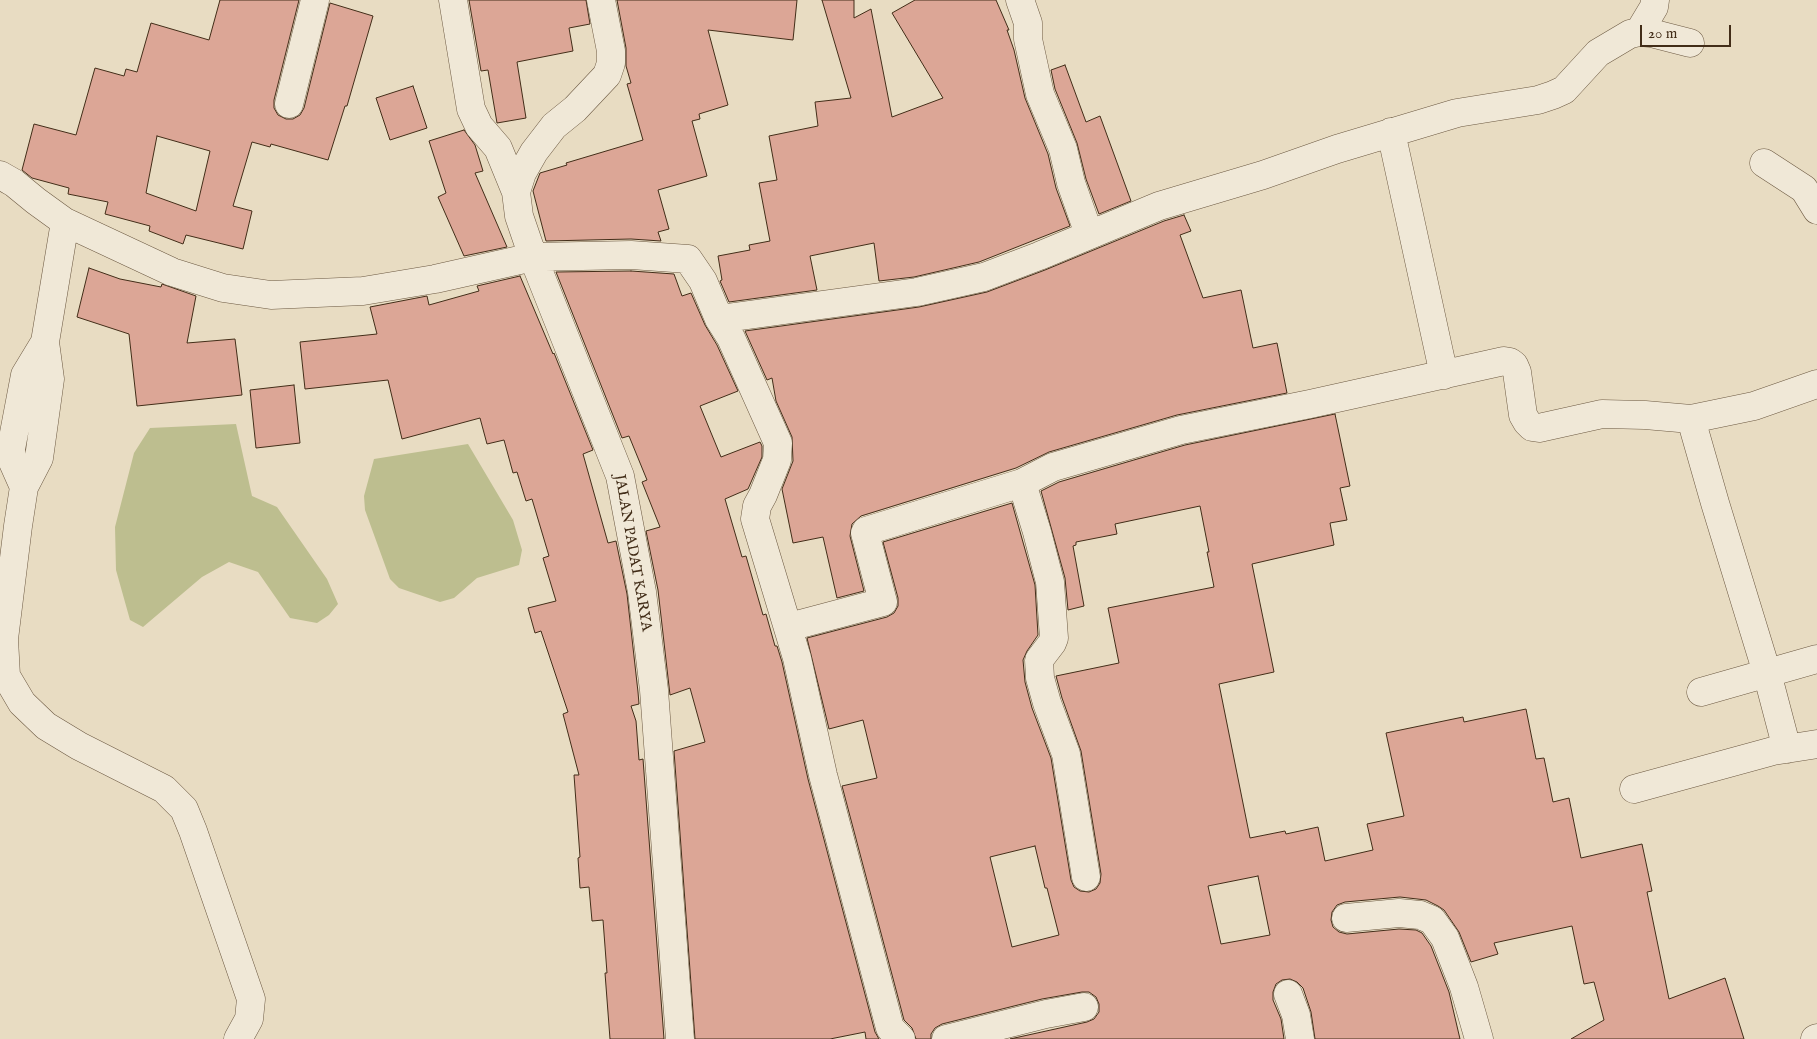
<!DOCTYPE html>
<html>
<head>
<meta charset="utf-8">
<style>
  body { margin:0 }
  #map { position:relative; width:1817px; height:1039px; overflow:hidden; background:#e8dcc2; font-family:"IM FELL English",serif }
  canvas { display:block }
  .scale { position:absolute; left:1640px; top:25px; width:91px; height:22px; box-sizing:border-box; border:2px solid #422d18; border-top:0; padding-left:6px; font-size:15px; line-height:18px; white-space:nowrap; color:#422d18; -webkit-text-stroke:4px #f0e8d7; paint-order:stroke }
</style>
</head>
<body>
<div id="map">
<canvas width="1817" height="1039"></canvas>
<div class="scale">20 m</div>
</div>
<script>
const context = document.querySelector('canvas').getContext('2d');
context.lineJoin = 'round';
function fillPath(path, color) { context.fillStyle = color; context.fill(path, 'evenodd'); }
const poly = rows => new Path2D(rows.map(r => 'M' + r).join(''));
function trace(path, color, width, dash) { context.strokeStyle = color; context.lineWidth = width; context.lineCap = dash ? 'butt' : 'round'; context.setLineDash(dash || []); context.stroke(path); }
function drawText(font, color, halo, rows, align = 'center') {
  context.font = font + ' "IM FELL English",serif'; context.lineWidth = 4.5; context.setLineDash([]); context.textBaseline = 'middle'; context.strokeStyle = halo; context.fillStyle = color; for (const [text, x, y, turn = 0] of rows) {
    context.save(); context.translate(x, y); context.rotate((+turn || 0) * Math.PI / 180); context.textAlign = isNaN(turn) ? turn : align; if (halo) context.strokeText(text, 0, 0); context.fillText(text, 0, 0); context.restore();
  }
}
fillPath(poly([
  [236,424,252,496,277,507,327,579,338,604,329,615,317,623,290,618,258,572,229,562,202,577,143,627,130,620,116,570,115,527,134,453,150,428],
  [468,444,513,520,522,550,519,565,477,578,454,598,440,602,399,588,390,579,365,510,364,496,374,459]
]), '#bdbe8f');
const building = poly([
  [220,0,299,0,274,100,274,108,278,115,286,119,293,119,300,115,304,108,330,3,373,16,347,106,345,106,328,160,271,144,270,147,252,142,233,206,252,211,243,249,186,235,183,244,149,231,150,226,105,214,108,202,68,194,69,188,32,178,22,170,34,124,76,135,95,68,124,76,126,69,137,72,151,23,209,40,220,0],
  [157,136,210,151,196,211,146,193,157,136],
  [469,0,586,0,590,24,569,28,573,51,517,62,526,118,497,123,488,70,481,71,469,0],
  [617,0,797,0,793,40,708,30,728,105,699,114,700,119,692,121,707,176,658,190,669,229,658,232,661,241,631,239,546,241,533,191,540,173,567,165,566,163,643,140,627,84,631,83,626,66,626,48,617,0],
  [822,0,854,0,854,18,871,9,892,117,943,98,892,13,915,0,996,0,1009,30,1007,30,1014,50,1025,98,1048,154,1056,188,1070,226,979,262,914,277,879,281,874,243,810,256,817,290,729,302,720,281,722,280,718,256,750,250,749,245,770,241,759,183,777,180,769,136,818,126,815,102,851,98,822,0],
  [1065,65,1086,122,1100,116,1131,201,1099,214,1086,179,1077,143,1055,89,1051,70,1065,65],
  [413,86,427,128,390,140,376,98,413,86],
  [464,130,475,145,483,171,475,173,507,247,464,256,438,197,446,193,429,141,464,130],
  [1184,215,1191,231,1180,235,1203,298,1241,290,1253,348,1277,343,1287,393,1177,415,1049,452,1016,468,861,516,852,524,850,536,864,591,837,598,823,537,793,543,782,489,793,461,792,437,776,401,772,378,767,380,745,331,919,307,987,292,1045,270,1164,221,1184,215],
  [89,268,120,279,161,287,162,284,196,296,187,343,235,339,242,395,137,406,129,334,77,317,89,268],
  [631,271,674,274,682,296,691,293,705,325,717,345,738,391,700,406,721,457,760,442,762,446,762,457,748,489,725,499,742,557,746,556,763,615,766,614,775,646,777,646,782,662,808,779,875,1032,879,1039,866,1039,865,1032,830,1039,695,1039,674,751,705,742,690,688,670,695,658,590,646,531,660,527,642,482,647,480,629,436,622,438,556,272,631,271],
  [520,276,553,354,554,353,593,450,583,454,608,543,616,541,627,594,638,692,639,704,631,706,636,721,639,760,643,759,664,1039,610,1039,605,973,607,973,603,920,592,921,589,887,580,888,578,858,580,857,574,775,579,775,563,714,568,712,541,631,535,633,528,608,556,601,543,558,549,556,532,499,526,501,517,472,513,473,504,440,487,444,480,418,402,439,388,380,305,389,300,342,377,334,370,307,427,296,429,305,479,291,477,286,520,276],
  [294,385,300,443,256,448,250,390,294,385],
  [1335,414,1350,486,1340,488,1347,520,1330,523,1334,545,1252,564,1274,672,1219,684,1250,838,1285,831,1286,834,1318,827,1325,861,1373,850,1367,824,1404,816,1386,733,1463,717,1464,722,1526,709,1536,759,1544,758,1553,802,1569,798,1581,858,1642,844,1652,891,1647,892,1669,999,1725,978,1744,1039,1571,1039,1604,1020,1594,982,1584,984,1572,926,1494,943,1498,954,1471,962,1459,932,1444,910,1438,906,1426,900,1400,897,1345,902,1337,905,1332,912,1331,920,1333,927,1339,932,1347,934,1399,929,1416,930,1422,933,1431,946,1449,992,1460,1039,1315,1039,1311,1012,1303,988,1297,982,1290,979,1282,980,1276,984,1273,992,1273,1000,1281,1019,1284,1039,1010,1039,1087,1022,1094,1019,1099,1012,1099,1004,1096,997,1089,992,1082,992,1042,999,942,1024,935,1028,931,1034,931,1039,916,1039,912,1028,904,1020,842,786,877,778,863,720,829,729,807,638,887,617,894,613,898,606,898,598,883,542,1012,503,1035,585,1038,635,1027,651,1023,660,1025,682,1032,708,1051,758,1071,880,1074,887,1080,891,1089,892,1096,889,1100,883,1101,874,1081,751,1062,698,1056,676,1119,663,1108,608,1214,587,1207,552,1209,552,1200,506,1115,524,1117,534,1076,542,1076,545,1073,546,1084,606,1068,610,1065,578,1041,491,1059,482,1185,445,1335,414],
  [1035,846,1045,888,1047,888,1059,935,1012,947,990,857,1035,846],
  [1258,876,1270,935,1221,944,1208,886,1258,876]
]);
fillPath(building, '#dca696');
trace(building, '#422d18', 1);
const minor = poly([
  [453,0,471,109,479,126,498,148,516,192],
  [601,0,611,51,611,63,607,75,575,109,554,126,534,152,522,173,516,192,519,216,533,257,620,476,642,592,654,690,680,1039],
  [1020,0,1028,23,1028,39,1040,94,1063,149,1071,183,1089,234],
  [1639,32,1654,7,1655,0],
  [289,104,315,0],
  [1391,132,1444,375],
  [1764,163,1804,189,1817,210],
  [0,175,14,183,36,201,65,222,172,272,223,288,271,295,363,291,435,279,533,257,631,255,688,259,703,281,719,319,731,338,778,443,777,460,763,495,757,506,755,519,797,658,823,775,890,1028,901,1039],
  [65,222,45,342,50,379,39,458,24,487,18,526,4,639,6,676,22,703,46,726,79,746,164,789,184,809,193,831,251,999,249,1019,238,1039],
  [719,319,917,292,984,277,1039,256,1159,206,1263,175,1337,149,1457,113,1538,100,1553,95,1564,90,1598,53,1630,34,1639,32,1651,33,1690,43],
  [1691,419,1715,503,1767,673,1787,749],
  [1022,483,1037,532,1050,582,1054,638,1052,643,1039,660,1040,678,1047,703,1066,754,1086,877],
  [24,487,12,460,11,449,25,375,45,342],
  [789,627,883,602,865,533,866,531,1022,483,1053,467,1181,430,1310,404,1504,361,1510,362,1514,365,1517,372,1523,415,1527,422,1532,427,1539,428,1602,414,1645,415,1691,419,1754,406,1817,384],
  [1701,692,1817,659],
  [1634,789,1773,751,1817,744],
  [1346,918,1399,913,1420,915,1432,920,1445,938,1464,987,1479,1039],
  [1288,994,1296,1015,1300,1039],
  [946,1039,1046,1014,1084,1007],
  [1815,1039,1817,1038]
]);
trace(minor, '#6c5942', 29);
trace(minor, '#f0e8d7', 28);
drawText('15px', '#422d18', '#f0e8d7', [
  ["JALAN PADAT KARYA",632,553,80]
]);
</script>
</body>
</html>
